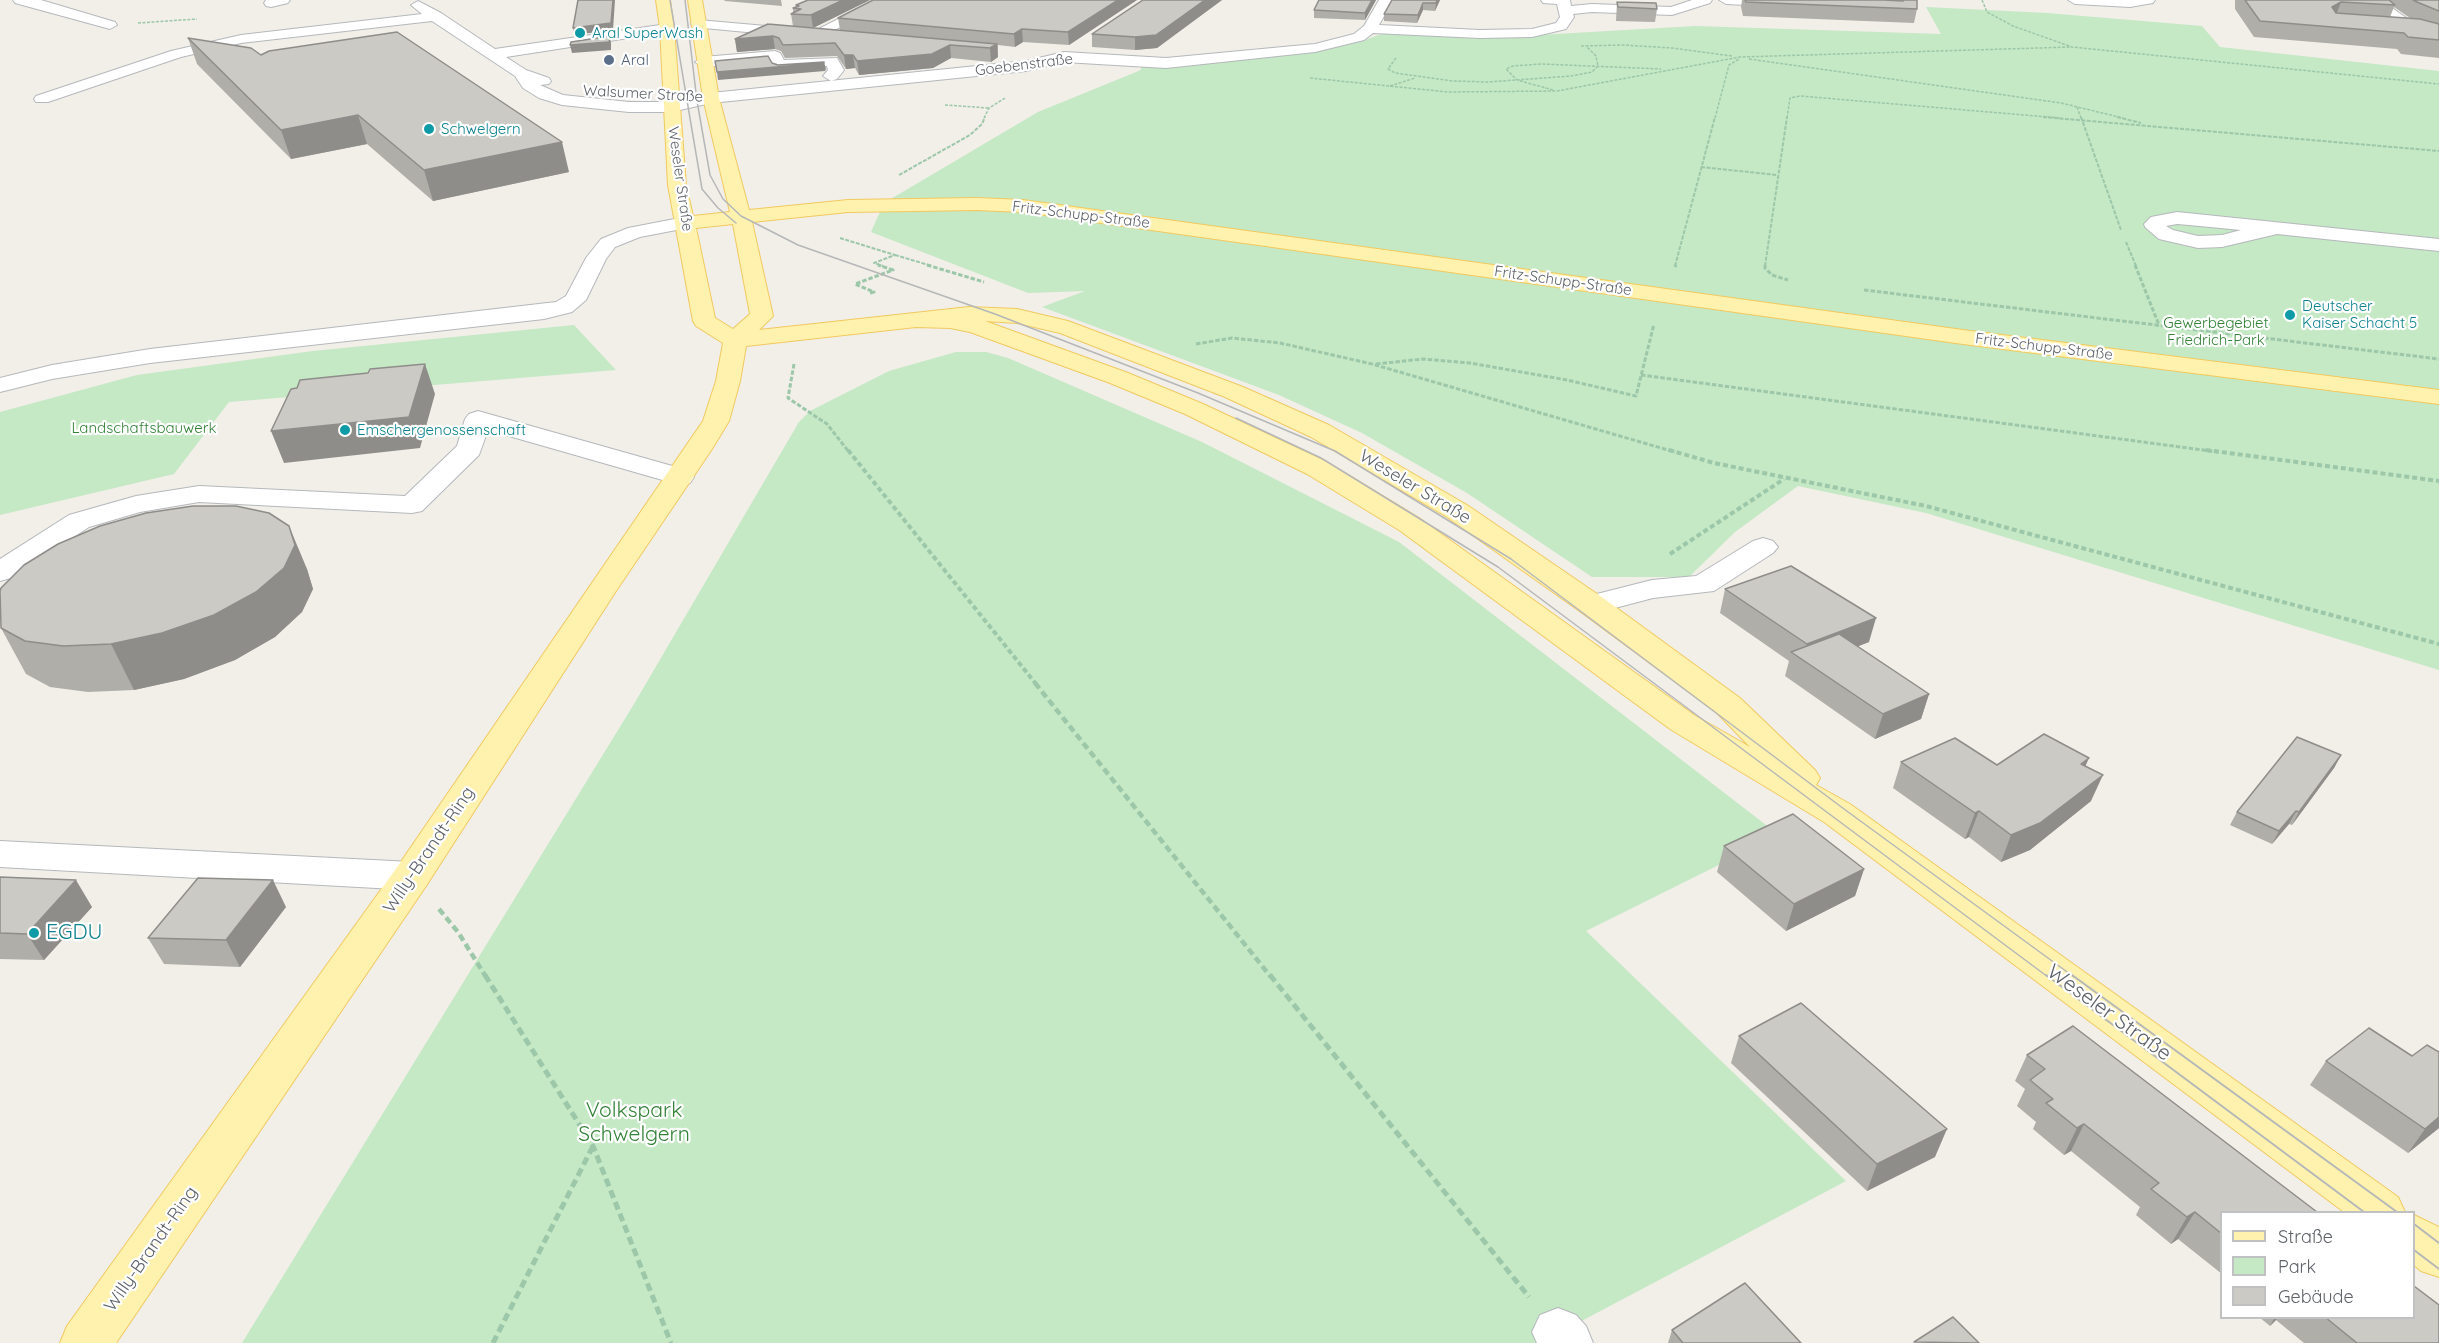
<!DOCTYPE html>
<html>
<head>
<meta charset="utf-8">
<style>
  body { margin:0 }
  #map { position:relative; width:2439px; height:1343px; overflow:hidden; background:#f1efe8; font-family:Quicksand,sans-serif }
  canvas { display:block }
  .legend { position:absolute; left:2220px; top:1211px; width:195px; height:108px; box-sizing:border-box; background:#fff; border:2px solid #bfc1c3; margin:0; padding:8px 10px; list-style:none; font-size:18px; color:#5f6368 }
  .legend li { display:flex; align-items:center; gap:12px; height:30px }
  .legend b { width:30px; border:2px solid #bfc1c3 }
</style>
</head>
<body>
<div id="map">
<canvas width="2439" height="1343"></canvas>
<ul class="legend">
<li><b style="height:8px;background:#fff2af"></b>Straße</li>
<li><b style="height:16px;background:#c5e8c5"></b>Park</li>
<li><b style="height:16px;background:#cccac5"></b>Gebäude</li>
</ul>
</div>
<script>
const context = document.querySelector('canvas').getContext('2d');
context.lineJoin = 'round';
function fillPath(path, color) { context.fillStyle = color; context.fill(path, 'evenodd'); }
const poly = rows => new Path2D(rows.map(r => 'M' + r).join(''));
function trace(path, color, width, dash) { context.strokeStyle = color; context.lineWidth = width; context.lineCap = dash ? 'butt' : 'round'; context.setLineDash(dash || []); context.stroke(path); }
function drawText(font, color, halo, rows, align = 'center') {
  context.font = font + ' Quicksand,sans-serif'; context.lineWidth = 4.5; context.setLineDash([]); context.textBaseline = 'middle'; context.strokeStyle = halo; context.fillStyle = color; for (const [text, x, y, turn = 0] of rows) {
    context.save(); context.translate(x, y); context.rotate((+turn || 0) * Math.PI / 180); context.textAlign = isNaN(turn) ? turn : align; if (halo) context.strokeText(text, 0, 0); context.fillText(text, 0, 0); context.restore();
  }
}
fillPath(poly([
  [1926,7,2047,13,2202,26,2220,47,2439,71,2439,670,1926,513,1798,486,1735,532,1689,577,1592,577,1467,493,1362,433,1279,395,1042,307,1085,291,1028,293,871,232,884,203,1038,112,1141,70,1141,66,1206,64,1326,49,1360,42,1386,32,1539,35,1695,26,1941,34],
  [574,325,616,370,229,402,174,474,0,515,0,412,137,375,313,351],
  [956,352,986,352,1008,358,1202,442,1399,542,1779,835,1586,931,1846,1181,1540,1343,242,1343,634,704,799,422,810,411,889,371]
]), '#c5e8c5');
const minor = poly([
  [13,0,41,0,115,22,117,25,110,29,15,3,13,0],
  [266,0,290,0,288,3,271,7,266,6,264,3,266,0],
  [875,0,893,0,821,37,816,38,809,34,875,0],
  [1379,0,1393,0,1379,25,1480,30,1532,29,1556,23,1560,17,1557,4,1543,3,1541,0,1570,0,1571,6,1592,4,1671,7,1692,0,1712,0,1710,3,1672,15,1592,12,1573,14,1574,17,1566,29,1532,37,1480,38,1373,33,1364,40,1315,52,1166,68,1064,62,1026,71,711,103,671,112,629,112,562,105,539,98,523,88,515,76,432,21,241,43,181,57,48,102,36,102,34,99,36,96,171,51,241,35,422,14,411,5,418,1,441,13,495,49,667,24,672,25,674,28,672,31,667,32,506,57,526,70,549,78,551,81,549,84,540,85,563,95,629,102,671,102,711,93,1026,61,1064,52,1166,58,1315,44,1354,34,1364,26,1379,0],
  [1719,0,1791,0,1794,3,1787,7,1726,4,1719,0],
  [2068,0,2155,0,2153,3,2130,7,2075,4,2068,0],
  [2365,0,2381,0,2409,20,2439,32,2439,40,2420,36,2399,26,2365,0],
  [698,20,800,29,807,33,800,37,693,27,691,24,693,21,698,20],
  [775,51,780,53,784,60,837,58,844,70,837,79,831,81,823,76,828,70,827,66,779,70,774,68,770,61,703,67,695,62,703,57,775,51],
  [2177,212,2439,239,2439,251,2277,234,2222,247,2198,248,2159,239,2145,227,2144,224,2151,217,2177,212],
  [2177,224,2189,225,2241,230,2222,235,2198,236,2173,230,2166,226,2177,224],
  [685,217,692,219,695,223,692,227,640,237,615,247,606,259,586,300,572,312,544,319,150,363,52,379,0,392,0,378,52,365,150,349,556,302,566,296,586,258,601,239,628,228,685,217],
  [478,411,690,471,694,477,690,483,680,485,488,430,479,455,422,511,412,513,199,502,140,512,89,527,11,578,0,581,0,559,69,515,136,496,199,486,405,496,457,446,465,419,469,414,478,411],
  [1763,538,1773,541,1778,547,1773,553,1714,591,1653,598,1592,614,1581,612,1576,605,1581,598,1652,580,1696,576,1753,541,1763,538],
  [0,841,412,862,426,866,431,876,426,886,412,890,0,867,0,841],
  [1558,1308,1576,1315,1586,1326,1593,1343,1537,1343,1532,1332,1540,1315,1558,1308]
]);
const major = poly([
  [656,0,670,0,674,28,686,185,693,216,730,212,703,98,688,0,702,0,719,98,749,210,848,200,977,198,1023,200,1963,330,2439,390,2439,404,1963,344,1023,212,977,210,848,212,752,222,773,316,759,330,969,307,1017,309,1068,321,1243,387,1329,425,1467,505,1603,598,1740,698,1815,770,1820,778,1816,785,1850,804,2398,1197,2405,1212,2344,1212,1824,822,1670,729,1399,530,1307,474,1185,414,1110,383,970,332,950,328,916,327,746,346,740,381,729,421,712,449,616,591,426,886,116,1343,60,1343,67,1326,398,866,703,421,716,381,723,343,696,326,693,321,668,185,660,28,656,0],
  [733,224,750,314,733,329,715,318,696,228,733,224],
  [985,321,1017,323,1060,333,1225,397,1311,437,1447,517,1581,612,1716,712,1750,747,1694,715,1419,518,1327,462,1203,404,1128,373,985,321],
  [2414,1215,2439,1227,2439,1277,2421,1271,2414,1265,2414,1215]
]);
trace(minor, '#b5b8bc', 2);
trace(major, '#f2c960', 2);
trace(poly([
  [1982,0,1987,12,2013,26,2072,47,2439,84],
  [138,23,197,19],
  [1581,46,1623,45,1672,48,1732,56],
  [1396,58,1388,69,1395,73,1453,81,1488,82,1571,76,1592,72,1598,66,1596,56,1586,46],
  [1749,59,2061,103,2123,118],
  [1310,78,1448,92,1557,91,1740,57,2072,47],
  [1390,86,1415,78],
  [1553,90,1517,80,1506,69,1513,66,1541,64,1661,69],
  [945,105,989,108],
  [2077,107,2081,118],
  [984,118,989,108,1005,98],
  [1715,118,1729,65,1739,59],
  [1787,118,1790,98,1800,96,2060,118]
]), '#9cc7a9', 1.5, [3, 1.5]);
trace(poly([
  [2043,117,2439,151],
  [2081,117,2121,230],
  [2117,117,2141,123],
  [1701,167,1777,175],
  [899,175,970,135,982,124,985,117],
  [840,238,895,255,874,263,883,266],
  [2126,242,2136,266],
  [895,255,932,266],
  [1675,266,1715,117],
  [1765,266,1787,117]
]), '#9cc7a9', 2, [4, 1.5]);
trace(poly([
  [927,265,984,282],
  [1765,265,1765,268,1772,275,1788,280],
  [2135,265,2159,325],
  [1675,267,1676,265],
  [1864,290,2439,359],
  [870,293,874,292,855,284,893,270,878,265],
  [1196,344,1232,338,1280,343,1372,364,1675,452],
  [794,364,788,398,827,424,849,452],
  [1376,364,1423,359,1470,363,1567,380,1636,396,1654,324],
  [1641,375,2218,452]
]), '#9cc7a9', 3, [4.5, 2]);
trace(poly([
  [848,450,1036,684],
  [1669,450,1714,463,1926,506,2439,644],
  [2206,450,2439,481],
  [1670,554,1784,479]
]), '#9cc7a9', 4, [5, 3]);
trace(poly([
  [1035,683,1271,977],
  [439,909,458,932,486,977]
]), '#9cc7a9', 4.5, [7, 4]);
trace(poly([
  [485,975,593,1146,671,1343],
  [1270,975,1529,1297],
  [493,1343,593,1146]
]), '#9cc7a9', 5, [8, 4.5]);
fillPath(minor, '#fff');
fillPath(major, '#fff2af');
trace(poly([
  [670,0,702,189,718,208,736,223],
  [685,0,697,101,710,175,723,199,741,216,798,245,995,314,1198,393,1335,451,1511,559,1844,809,2074,977],
  [1236,418,1321,458,1498,567,2048,977]
]), '#b6b7b8', 1.5);
trace(poly([
  [2046,975,2364,1212],
  [2072,975,2397,1212],
  [2414,1224,2439,1243],
  [2414,1250,2439,1269]
]), '#b6b7b8', 2);
fillPath(poly([
  [724,0,781,0,782,6,725,1],
  [870,0,813,28,793,26,791,14,793,13,793,8,796,7,796,5],
  [1137,0,1069,45,1023,42,1015,47,998,45,998,57,991,62,951,58,933,68,859,75,855,68,846,69,837,56,785,58,781,51,775,49,737,52,735,39,840,30,838,18],
  [1143,0,1222,0,1157,48,1135,50,1092,47,1092,34],
  [1319,0,1376,0,1365,20,1314,18,1314,10],
  [1392,0,1440,0,1435,11,1423,10,1417,23,1384,21,1384,14],
  [1742,0,1917,0,1917,9,1914,23,1743,16,1741,7],
  [2235,0,2439,0,2439,58,2401,54,2397,49,2254,37,2235,9],
  [2394,7,2410,18,2412,19,2390,17],
  [1617,2,1657,9,1655,22,1616,21],
  [188,38,261,55,569,172,433,201,367,144,291,159,197,64],
  [307,569,313,589,302,612,275,637,235,660,184,679,134,690,88,692,50,687,26,674,1,628],
  [1725,589,1869,642,1858,646,1929,694,1921,719,1875,739,1785,676,1789,661,1720,613],
  [2341,755,2334,768,2292,825,2289,824,2272,844,2230,825,2237,812],
  [1901,762,1997,765,2086,766,2091,801,2030,850,2001,862,1969,837,1965,839,1893,788],
  [1724,846,1864,869,1855,896,1786,931,1717,872],
  [0,877,92,907,44,960,0,959],
  [286,907,240,967,164,964,148,938],
  [1739,1036,1935,1157,1867,1191,1731,1063],
  [2439,1052,2439,1128,2408,1153,2310,1085,2326,1061,2412,1056],
  [2027,1055,2222,1212,2222,1274,2178,1239,2171,1244,2136,1215,2140,1207,2071,1151,2064,1155,2033,1129,2036,1122,2017,1106,2025,1089,2015,1081],
  [2259,1317,2414,1317,2439,1343,2304,1343,2276,1320,2270,1326],
  [1672,1330,1801,1343,1668,1343]
]), '#afaea9');
fillPath(poly([
  [613,0,615,0,613,30,575,35,573,28],
  [843,0,870,0,813,28,811,15],
  [1118,0,1137,0,1069,45,1068,32],
  [1205,0,1222,0,1157,48,1135,50,1135,37],
  [1372,0,1376,0,1365,20,1365,13],
  [1437,0,1440,0,1435,11,1436,3],
  [2341,2,2335,18,2332,7],
  [1423,3,1423,10,1417,23,1418,15],
  [1022,29,1023,42,1015,47,1014,34],
  [610,36,611,43,611,50,572,53,570,45],
  [773,36,775,49,737,52,735,39],
  [997,44,998,57,991,62,990,48],
  [950,45,951,58,933,68,859,75,857,61],
  [844,55,853,55,855,68,846,69],
  [824,62,826,69,825,71,718,80,717,72],
  [358,115,367,144,291,159,281,130],
  [562,142,569,172,433,201,424,170],
  [425,364,435,394,420,448,284,463,271,431],
  [289,526,307,569,313,589,302,612,275,637,235,660,184,679,134,690,111,644],
  [1876,618,1869,642,1811,665,1803,660,1807,644],
  [1929,694,1921,719,1875,739,1883,714],
  [2341,755,2334,768,2292,825,2299,812],
  [2089,758,2078,783,2081,764],
  [2103,775,2091,801,2030,850,2001,862,2011,835],
  [1979,811,1969,837,1965,839,1975,813],
  [2296,811,2289,824,2272,844,2279,831],
  [1864,869,1855,896,1786,931,1794,904],
  [76,880,92,907,44,960,27,934],
  [273,880,286,907,240,967,226,940],
  [2439,1117,2439,1128,2408,1153,2425,1129],
  [2084,1124,2071,1151,2064,1155,2077,1128],
  [1947,1129,1935,1157,1867,1191,1877,1164],
  [2195,1212,2178,1239,2171,1244,2187,1217],
  [2275,1317,2279,1317,2270,1326]
]), '#8f8d8a');
const building = poly([
  [578,0,613,0,611,23,573,28,578,0],
  [808,0,843,0,811,15,791,14,801,9,793,8,799,6,796,5,808,0],
  [873,0,1118,0,1068,32,1022,29,1014,34,838,18,873,0],
  [1143,0,1205,0,1156,35,1135,37,1092,34,1143,0],
  [1319,0,1372,0,1365,13,1314,10,1319,0],
  [1392,0,1437,0,1436,3,1423,3,1418,15,1384,14,1392,0],
  [1745,0,1884,0,1903,1,1904,0,1917,0,1917,9,1746,2,1745,0],
  [2245,0,2389,0,2395,5,2341,2,2332,7,2336,13,2420,19,2439,24,2439,40,2408,37,2404,33,2260,21,2245,0],
  [2413,0,2439,0,2439,11,2417,2,2413,0],
  [1617,2,1656,3,1657,9,1618,7,1617,2],
  [768,24,997,44,990,48,950,45,932,54,857,61,853,55,844,55,835,43,783,45,779,38,773,36,735,39,768,24],
  [397,32,562,142,424,170,358,115,281,130,188,38,251,48,261,55,269,51,397,32],
  [610,36,609,42,570,45,571,42,610,36],
  [768,56,772,63,778,65,824,62,824,63,717,72,715,61,768,56],
  [425,364,409,417,271,431,291,389,297,388,300,380,368,373,370,369,425,364],
  [193,506,236,506,269,513,289,526,295,545,284,568,256,592,214,615,162,633,111,644,63,646,25,641,1,628,0,591,1,588,24,565,58,544,100,526,146,513,193,506],
  [1791,566,1876,618,1807,644,1725,589,1791,566],
  [1839,634,1929,694,1883,714,1791,652,1839,634],
  [2044,734,2089,758,2081,764,2103,775,2040,823,2011,835,1979,811,1975,813,1901,762,1955,738,1997,765,2044,734],
  [2297,737,2341,755,2299,812,2296,811,2279,831,2237,812,2297,737],
  [1793,814,1864,869,1794,904,1724,846,1793,814],
  [0,877,76,880,27,934,0,933,0,877],
  [198,878,273,880,226,940,148,938,198,878],
  [1801,1003,1947,1129,1877,1164,1739,1036,1801,1003],
  [2073,1026,2317,1212,2222,1212,2222,1234,2195,1212,2187,1217,2151,1189,2159,1183,2084,1124,2077,1128,2046,1103,2053,1099,2030,1080,2045,1069,2027,1055,2073,1026],
  [2369,1028,2412,1056,2427,1045,2439,1052,2439,1117,2425,1129,2326,1061,2369,1028],
  [1745,1283,1801,1343,1683,1343,1672,1330,1745,1283],
  [2414,1286,2439,1305,2439,1343,2357,1343,2325,1317,2414,1317,2414,1286],
  [1953,1317,1979,1343,1914,1342,1953,1317]
]);
fillPath(building, '#cccac5');
trace(building, '#8f8d8a', 1.5);
for (const [x, y, r, color] of [
  [580,33,6,"#0f9aa8"],
  [609,60,6,"#5c6f8a"],
  [429,129,6,"#0f9aa8"],
  [2290,315,6,"#0f9aa8"],
  [345,430,6,"#0f9aa8"],
  [34,933,6,"#0f9aa8"]
]) { const dot = new Path2D(); dot.arc(x, y, r, 0, 2 * Math.PI); context.fillStyle = color; context.fill(dot); trace(dot, '#fff', 2); }
drawText('15px', '#0d838f', '#fff', [
  ["Aral SuperWash",592,33],
  ["Schwelgern",441,129],
  ["Deutscher",2302,306],
  ["Kaiser Schacht 5",2302,323],
  ["Emschergenossenschaft",357,430]
], 'left');
drawText('15px', '#4e5e75', '#fff', [
  ["Aral",621,60]
], 'left');
drawText('15px', '#5f6368', '#fff', [
  ["Goebenstraße",1024,65,-7],
  ["Walsumer Straße",643,94,3],
  ["Weseler Straße",680,179,82],
  ["Fritz-Schupp-Straße",1081,215,7],
  ["Fritz-Schupp-Straße",1563,281,8],
  ["Fritz-Schupp-Straße",2044,347,7]
]);
drawText('15px', '#348238', '#fff', [
  ["Gewerbegebiet",2216,323],
  ["Friedrich-Park",2216,340],
  ["Landschaftsbauwerk",144,428]
]);
drawText('18px', '#5f6368', '#fff', [
  ["Weseler Straße",1415,487,31],
  ["Willy-Brandt-Ring",429,850,-56],
  ["Willy-Brandt-Ring",151,1249,-55]
]);
drawText('21px', '#0d838f', '#fff', [
  ["EGDU",46,933]
], 'left');
drawText('21px', '#5f6368', '#fff', [
  ["Weseler Straße",2109,1013,36]
]);
drawText('21px', '#348238', '#fff', [
  ["Volkspark",634,1111],
  ["Schwelgern",634,1135]
]);
</script>
</body>
</html>
